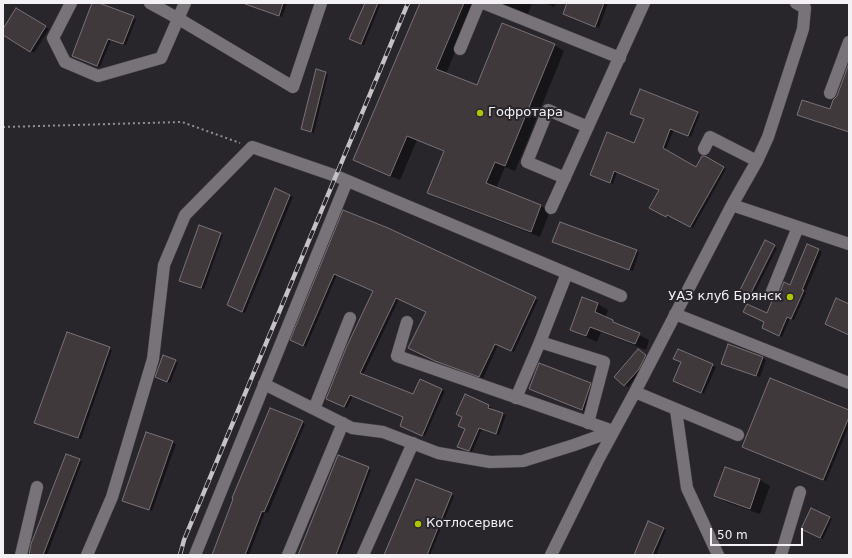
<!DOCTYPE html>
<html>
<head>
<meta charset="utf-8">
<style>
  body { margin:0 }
  #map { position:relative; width:852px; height:558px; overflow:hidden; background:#29262b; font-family:"DejaVu Sans",sans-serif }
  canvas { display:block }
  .frame { position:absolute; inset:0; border:4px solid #f3f1f4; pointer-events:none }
  .scale { position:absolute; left:710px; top:528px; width:93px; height:18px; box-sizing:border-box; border:2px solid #f3f1f4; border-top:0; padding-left:5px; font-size:12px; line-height:14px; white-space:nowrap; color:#f3f1f4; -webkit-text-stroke:3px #29262b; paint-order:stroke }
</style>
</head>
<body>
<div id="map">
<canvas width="852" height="558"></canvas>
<div class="frame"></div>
<div class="scale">50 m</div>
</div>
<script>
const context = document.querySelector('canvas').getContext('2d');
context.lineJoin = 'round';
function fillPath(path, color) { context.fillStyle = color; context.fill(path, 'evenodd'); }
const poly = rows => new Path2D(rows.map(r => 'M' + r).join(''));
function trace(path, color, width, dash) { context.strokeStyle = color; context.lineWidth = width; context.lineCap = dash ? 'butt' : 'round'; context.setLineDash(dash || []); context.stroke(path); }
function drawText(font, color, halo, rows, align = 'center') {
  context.font = font + ' "DejaVu Sans",sans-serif'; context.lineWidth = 4; context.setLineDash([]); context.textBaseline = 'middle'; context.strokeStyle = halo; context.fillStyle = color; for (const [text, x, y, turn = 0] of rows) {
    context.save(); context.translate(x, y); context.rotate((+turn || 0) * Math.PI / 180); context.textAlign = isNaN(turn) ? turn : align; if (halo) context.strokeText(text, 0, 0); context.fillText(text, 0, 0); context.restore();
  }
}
fillPath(poly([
  [93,3,96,3,136,19,126,45,111,40,100,67,76,57],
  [242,3,287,3,282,17],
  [366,3,381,3,364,45,354,41],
  [421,3,475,3,446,74,478,87,554,45,564,51,515,171,505,167,496,188,541,206,550,211,540,237,438,198,429,192,445,152,417,140,400,180,364,165,355,159],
  [501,3,532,3,528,14],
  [545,3,556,3,554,7],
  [568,3,608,3,599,28,564,14],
  [16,9,49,29,34,53,3,34,3,31],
  [325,73,328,74,314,133,302,129],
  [697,113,700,114,691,137,674,130,665,151,697,168,705,157,726,169,693,228,671,216,669,218,650,208,660,190,617,172,613,184,594,177,635,144],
  [276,190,293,197,245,313,228,305],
  [344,211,538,300,514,352,498,345,483,378,439,363,427,312,399,299,363,375,414,396,442,390,445,391,425,436,404,427,404,417,353,396,347,408,330,400,374,290,337,275,306,347,295,342],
  [220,234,223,235,204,289,183,282],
  [766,242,777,248,750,302,739,296],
  [557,243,636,251,639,252,633,271],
  [819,250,822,252,805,292,806,293,794,320,790,318,782,337,766,329,767,314],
  [583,298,598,304,608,310,605,318,649,340,646,350,601,332,597,342,581,335,571,329],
  [109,348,112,350,81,439,39,424],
  [678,350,716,367,704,394,677,382,682,362],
  [641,352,648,358,642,370,628,387,625,385],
  [763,358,766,360,760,377,725,365],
  [175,361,178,363,170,383,160,379],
  [590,384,593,386,585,411,533,390],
  [466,396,489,406,492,408,491,410,506,415,499,435,482,429,472,452,462,448,466,429,463,417],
  [849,411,849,426,826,481,747,448],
  [302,422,305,424,268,513,265,512,249,555,213,555],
  [147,433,176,444,152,511,126,502],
  [79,460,82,462,47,555,30,555],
  [368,468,371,470,339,555,300,555],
  [726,468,760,480,770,486,760,514,726,502,716,496],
  [451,494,454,496,430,555,386,555],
  [829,517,832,519,823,539,805,531],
  [663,529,666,530,656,555,635,555]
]), '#0007');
const building = poly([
  [92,3,99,3,134,16,123,44,108,39,97,66,72,56,92,3],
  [246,3,283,3,279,16,245,4,246,3],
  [365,3,378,3,361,44,349,39,365,3],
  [420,3,464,3,436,69,477,85,502,23,555,44,505,166,495,162,486,183,541,205,531,232,427,193,444,151,407,136,390,176,353,160,420,3],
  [567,3,604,3,595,27,563,14,567,3],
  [16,8,46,26,30,52,3,35,3,29,16,8],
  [849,63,849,132,797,115,802,100,830,109,833,100,837,96,849,63],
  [316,69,326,72,311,132,301,129,316,69],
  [640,89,698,112,688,136,670,129,663,148,696,167,702,156,705,156,724,167,690,227,667,215,666,217,649,208,659,190,614,171,610,183,590,175,607,132,634,143,644,119,630,114,640,89],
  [275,188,290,195,242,312,227,305,275,188],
  [343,210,388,228,536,297,511,351,495,344,479,377,435,361,408,348,426,312,396,298,360,373,413,394,420,379,442,389,422,436,400,426,403,417,350,395,344,407,326,399,346,348,373,291,334,274,303,346,290,340,343,210],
  [560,222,637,250,629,270,552,242,560,222],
  [199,225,221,233,201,288,179,281,199,225],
  [765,240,775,245,747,301,737,296,765,240],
  [807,244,819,249,802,290,804,290,791,319,787,317,779,336,762,328,764,322,743,312,747,304,767,313,772,301,775,300,778,297,784,282,790,285,807,244],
  [582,297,598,303,595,312,613,320,613,322,640,333,635,344,590,327,586,336,570,330,582,297],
  [836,298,849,304,849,335,825,324,836,298],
  [67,332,110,347,78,438,34,423,67,332],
  [728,344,763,357,756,376,721,364,728,344],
  [638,349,646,355,639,369,624,386,614,377,638,349],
  [678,349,713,364,701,393,673,381,681,362,673,359,678,349],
  [163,355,176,360,167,382,155,377,163,355],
  [539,363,591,383,582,410,529,389,539,363],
  [770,378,849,410,849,417,823,480,742,447,770,378],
  [465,394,489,405,488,408,503,413,496,434,479,428,469,451,457,447,465,429,458,426,462,417,456,414,465,394],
  [270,408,303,421,264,512,262,511,245,555,212,555,233,499,232,498,270,408],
  [146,432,173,441,149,510,122,501,146,432],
  [66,454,80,459,43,555,29,555,31,544,66,454],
  [338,455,369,467,336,555,298,555,338,455],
  [725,467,760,479,750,509,714,496,725,467],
  [416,479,452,493,427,555,384,555,416,479],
  [811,508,830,517,820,538,801,529,811,508],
  [648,521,664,528,652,555,634,555,648,521]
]);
fillPath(building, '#3f393c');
trace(building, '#787275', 1);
const minor = poly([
  [71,3,53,38,65,62,98,76,161,58,185,3],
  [150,3,179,19,293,87,321,3],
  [483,3,620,58],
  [460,49,479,3],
  [830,93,849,42],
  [704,149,710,137,757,161],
  [565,178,527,162,548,110,588,127],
  [732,205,849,244],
  [551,208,644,3],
  [771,294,798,227],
  [675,314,849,383],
  [407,322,397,356,613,431],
  [540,342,567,273],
  [264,384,352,428,383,432,438,453,490,462,523,461,574,445,613,431],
  [635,392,738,435],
  [516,398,540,342,604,362,588,423],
  [314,409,350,318],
  [676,410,687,488,718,555],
  [21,555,37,487],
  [87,555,112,497,153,359,164,265,185,215,252,147,336,176,621,296],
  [195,555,347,181],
  [288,555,343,423],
  [363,555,413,443],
  [551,555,597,462,635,392,732,205,757,161,768,137,803,29,805,8,796,3],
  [781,555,800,492]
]);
trace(minor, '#444144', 13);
trace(poly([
  [3,127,182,122,240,143]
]), '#929094', 2, [2, 3]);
trace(minor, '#777379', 12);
const rail = poly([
  [180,555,184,540,408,3]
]);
trace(rail, '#c4c2c5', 4.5);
trace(rail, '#29262b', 3, [9]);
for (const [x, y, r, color] of [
  [480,113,4,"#b0c501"],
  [790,297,4,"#b0c501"],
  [418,524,4,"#b0c501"]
]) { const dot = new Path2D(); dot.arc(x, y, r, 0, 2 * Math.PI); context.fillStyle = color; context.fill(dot); trace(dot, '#29262b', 1.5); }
drawText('13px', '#f3f1f4', '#29262b', [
  ["Гофротара",488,113],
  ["УАЗ клуб Брянск",782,297,"right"],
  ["Котлосервис",426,524]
], 'left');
</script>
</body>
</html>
